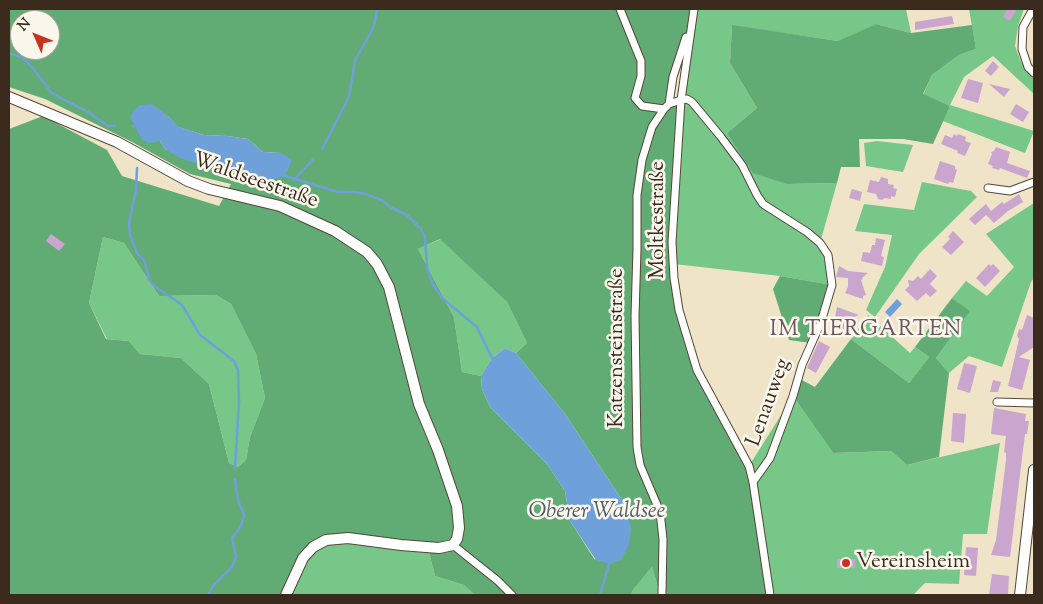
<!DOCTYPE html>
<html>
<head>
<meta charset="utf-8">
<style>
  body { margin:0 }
  #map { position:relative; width:1043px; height:604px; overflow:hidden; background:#efe4c7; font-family:"Sorts Mill Goudy",serif }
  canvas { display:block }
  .frame { position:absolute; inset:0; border:10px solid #3b2a1e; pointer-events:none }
  .north { position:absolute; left:10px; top:10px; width:50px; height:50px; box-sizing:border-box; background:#fbf7ec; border:1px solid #aea59a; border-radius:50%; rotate:314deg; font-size:14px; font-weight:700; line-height:20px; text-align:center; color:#3b2a1e }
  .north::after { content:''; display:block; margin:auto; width:18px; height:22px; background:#c8321e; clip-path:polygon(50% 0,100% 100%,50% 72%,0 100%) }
</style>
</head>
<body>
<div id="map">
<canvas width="1043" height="604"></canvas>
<div class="frame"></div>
<div class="north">N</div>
</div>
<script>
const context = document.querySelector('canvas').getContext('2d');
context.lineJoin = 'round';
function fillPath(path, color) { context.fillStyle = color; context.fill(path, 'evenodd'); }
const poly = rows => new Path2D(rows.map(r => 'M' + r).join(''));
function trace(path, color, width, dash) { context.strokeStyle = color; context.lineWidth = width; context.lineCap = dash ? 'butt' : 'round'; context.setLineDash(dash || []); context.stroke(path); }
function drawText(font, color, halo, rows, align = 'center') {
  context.font = font + ' "Sorts Mill Goudy",serif'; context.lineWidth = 5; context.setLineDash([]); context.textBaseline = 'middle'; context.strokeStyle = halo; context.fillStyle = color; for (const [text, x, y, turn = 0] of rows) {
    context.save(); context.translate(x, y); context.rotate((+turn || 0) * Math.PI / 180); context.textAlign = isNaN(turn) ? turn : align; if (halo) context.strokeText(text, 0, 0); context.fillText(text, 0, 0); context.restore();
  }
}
fillPath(poly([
  [694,9,906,9,911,33,876,24,839,41,732,26,730,63,757,108,727,133,787,184,837,183,820,243,828,255,832,285,780,276,674,264,677,155],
  [969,9,1024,9,1018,26,1015,46,1021,62,1031,74,1034,76,1034,92,1033,93,993,56,964,77,950,105,1034,131,1025,153,943,121,950,106,923,95,932,75,959,55,976,49],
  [877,141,913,145,903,172,866,166,864,143],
  [922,182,971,191,977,197,919,254,875,317,866,310,885,267,892,235,855,231,864,204,914,210],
  [1034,203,1034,278,1031,282,1002,367,969,356,949,373,936,358,969,311,952,298,966,281,987,296,1014,267,986,234],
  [103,237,124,243,159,296,216,295,231,304,256,354,265,398,250,437,246,460,238,467,229,463,209,384,181,358,140,354,129,341,107,339,89,303],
  [441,239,507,302,527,343,516,353,505,348,492,358,481,376,462,372,454,317,418,249],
  [868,315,910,353,915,347,929,357,909,383,851,339],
  [793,396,833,453,891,451,907,465,1000,443,987,534,963,534,959,584,925,583,913,595,770,595,749,466],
  [326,540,428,548,435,576,464,585,475,595,286,595,298,567],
  [652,565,660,595,631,595,633,590]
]), '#76c788');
fillPath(poly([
  [9,9,694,9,669,104,681,100,677,155,674,279,688,345,749,466,770,595,660,595,652,566,633,590,631,595,475,595,464,585,435,576,428,548,348,538,313,547,286,595,9,595,9,129,43,116,107,150,122,176,219,206,231,184,190,174,132,142,45,99,9,87],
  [20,20,50,20,50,50,20,50],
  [168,116,178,127,204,135,227,136,248,139,263,152,281,153,263,179,254,173,239,176,232,169,217,170,165,149,160,141],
  [103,237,124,243,159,296,216,295,231,304,256,354,265,398,250,437,246,460,238,467,229,463,209,384,181,358,140,354,129,341,106,339,89,303],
  [440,239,507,302,527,343,516,353,565,414,624,503,595,560,570,521,565,491,547,464,490,407,482,389,481,376,462,372,454,317,418,249],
  [876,24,911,33,972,25,976,49,959,55,932,75,923,94,950,106,933,144,903,139,859,139,860,167,841,167,837,183,787,184,753,173,727,133,757,108,730,63,732,25,838,41],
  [780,276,832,285,811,343,789,340,773,289],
  [952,298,970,311,936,358,949,373,939,457,907,465,891,451,833,453,793,396,798,378,815,387,851,339,909,383,929,357,915,347]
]), '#60ac74');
fillPath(poly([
  [152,104,168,116,179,127,204,135,227,136,248,139,263,152,281,153,292,160,285,176,271,180,263,179,254,173,239,176,232,169,217,170,180,158,165,149,160,141,149,143,142,140,130,117,133,111,140,105],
  [897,299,902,304,890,317,885,312],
  [505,348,516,353,565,414,624,503,631,528,629,545,621,560,609,564,596,560,570,521,565,491,547,464,490,407,482,389,481,376,492,358]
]), '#6ea1da');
trace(poly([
  [9,54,16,55,24,59,32,67,51,92,57,96,88,112,108,126,115,126],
  [132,126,134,127],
  [322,149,349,97,355,61,374,26,377,9],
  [137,168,136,190,129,223,130,235,137,253,145,262,149,280,153,285,182,305,200,335,234,361,238,370,239,402,235,468],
  [285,176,338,192,356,192,369,195,381,200,392,208,407,215,421,229,425,237,427,267,432,283,442,298,477,327,492,358],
  [294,180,313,159],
  [208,595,213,586,232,567,236,557,232,538,241,526,244,515,238,500,235,479],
  [600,595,609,564]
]), '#6ea1da', 2.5);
fillPath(poly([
  [1007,9,1017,9,1010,21,1003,17],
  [952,16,954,24,915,30,915,22],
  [993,61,999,67,991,76,985,71],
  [968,79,983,83,978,103,961,98],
  [989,84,1010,89,1004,97],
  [1016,104,1029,112,1023,122,1010,114],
  [954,134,957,136,958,134,966,137,965,141,971,143,965,156,957,153,958,151,941,144,945,135,952,138],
  [996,147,1010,152,1007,163,1030,171,1027,178,1000,168,999,170,992,168,993,166,988,164,992,154,991,152,994,151],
  [940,161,955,166,955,169,957,170,953,183,949,182,948,184,934,179],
  [881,177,888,179,888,184,894,185,893,188,897,189,895,197,891,196,891,199,885,198,882,200,878,199,876,194,867,192,870,180,879,182],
  [852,189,862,192,860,201,849,198],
  [1019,194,1023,202,1008,211,994,223,986,215,975,225,969,219,986,204,991,211,1002,202,1004,204],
  [953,231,964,242,951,255,942,247,950,239,948,237],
  [51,234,65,244,59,251,46,241],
  [876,238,885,240,881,256,884,257,882,266,861,261,863,252,870,253,872,245,875,245],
  [989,264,991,266,993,264,1000,271,985,287,976,278],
  [839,266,848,271,868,273,862,278,863,279,861,280,866,295,863,296,863,299,845,293,848,287,848,278,836,277],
  [930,269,937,276,930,284,937,291,930,297,926,293,917,301,905,290,909,286,908,280,913,281,918,276,921,279],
  [837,307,859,315,852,318,849,326,856,334,841,329,839,331,836,327,837,324,834,323],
  [1027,315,1034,318,1034,347,1019,357,1030,360,1022,390,1008,386,1019,339,1017,336,1019,329,1022,330],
  [819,341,830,347,816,373,807,368],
  [964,363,977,366,970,393,957,389],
  [993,380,1001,382,998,392,990,392],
  [994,408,1026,414,1025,421,1029,421,1027,434,1025,434,1010,557,991,555,996,540,1006,460,1006,453,1004,452,1006,436,991,434],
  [953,413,966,414,964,443,951,441],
  [966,547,978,548,976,576,964,575],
  [837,559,855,559,855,568,837,568],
  [992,574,1009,576,1008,595,989,595]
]), '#caa5ce');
const street = poly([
  [620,9,641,61,641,76,635,98,642,106,664,109],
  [694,9,681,100,672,242,674,278,679,310,697,370,749,466,753,482,770,595],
  [1033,9,1023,27,1022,49,1028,67,1034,73],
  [669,104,673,77,686,37],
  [988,188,1010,191,1034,182],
  [997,402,1034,403],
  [453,545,498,581,512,595],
  [662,595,663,539,660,512,640,465,637,447,635,316,637,249,637,195,642,160,652,127,664,109,669,104,681,100,687,99,692,102,721,137,742,165,757,195,763,204,807,232,820,243,828,255,832,285,821,322,802,365,793,396,770,458,753,482]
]);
const secondary = poly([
  [9,97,117,142,188,181,209,189,280,206,335,231,367,252,377,264,389,287,419,404,438,450,457,506,459,528,457,539,453,545,439,548,401,545,348,538,326,540,313,547,303,558,286,595],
  [1020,595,1034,470]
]);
trace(street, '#564637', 9);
trace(secondary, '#564637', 12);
trace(street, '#fff', 7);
trace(secondary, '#fff', 10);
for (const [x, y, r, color] of [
  [846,563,5,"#c8321e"]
]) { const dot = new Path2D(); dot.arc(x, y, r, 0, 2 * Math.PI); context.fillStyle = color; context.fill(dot); trace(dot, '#fbf7ec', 2); }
drawText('21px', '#3b2a1e', '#fbf7ec', [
  ["Waldseestraße",255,182,19],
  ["Moltkestraße",659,220,-90],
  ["Katzensteinstraße",618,348,-90],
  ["Lenauweg",770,403,-70]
]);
drawText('21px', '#3b2a1e', '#fbf7ec', [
  ["Vereinsheim",856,563]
], 'left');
context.letterSpacing = '1px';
drawText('22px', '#6d555c', '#fbf7ec', [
  ["IM TIERGARTEN",866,331]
]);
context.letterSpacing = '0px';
drawText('italic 22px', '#4f5a69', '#fbf7ec', [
  ["Oberer Waldsee",597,513]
]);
</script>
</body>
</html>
